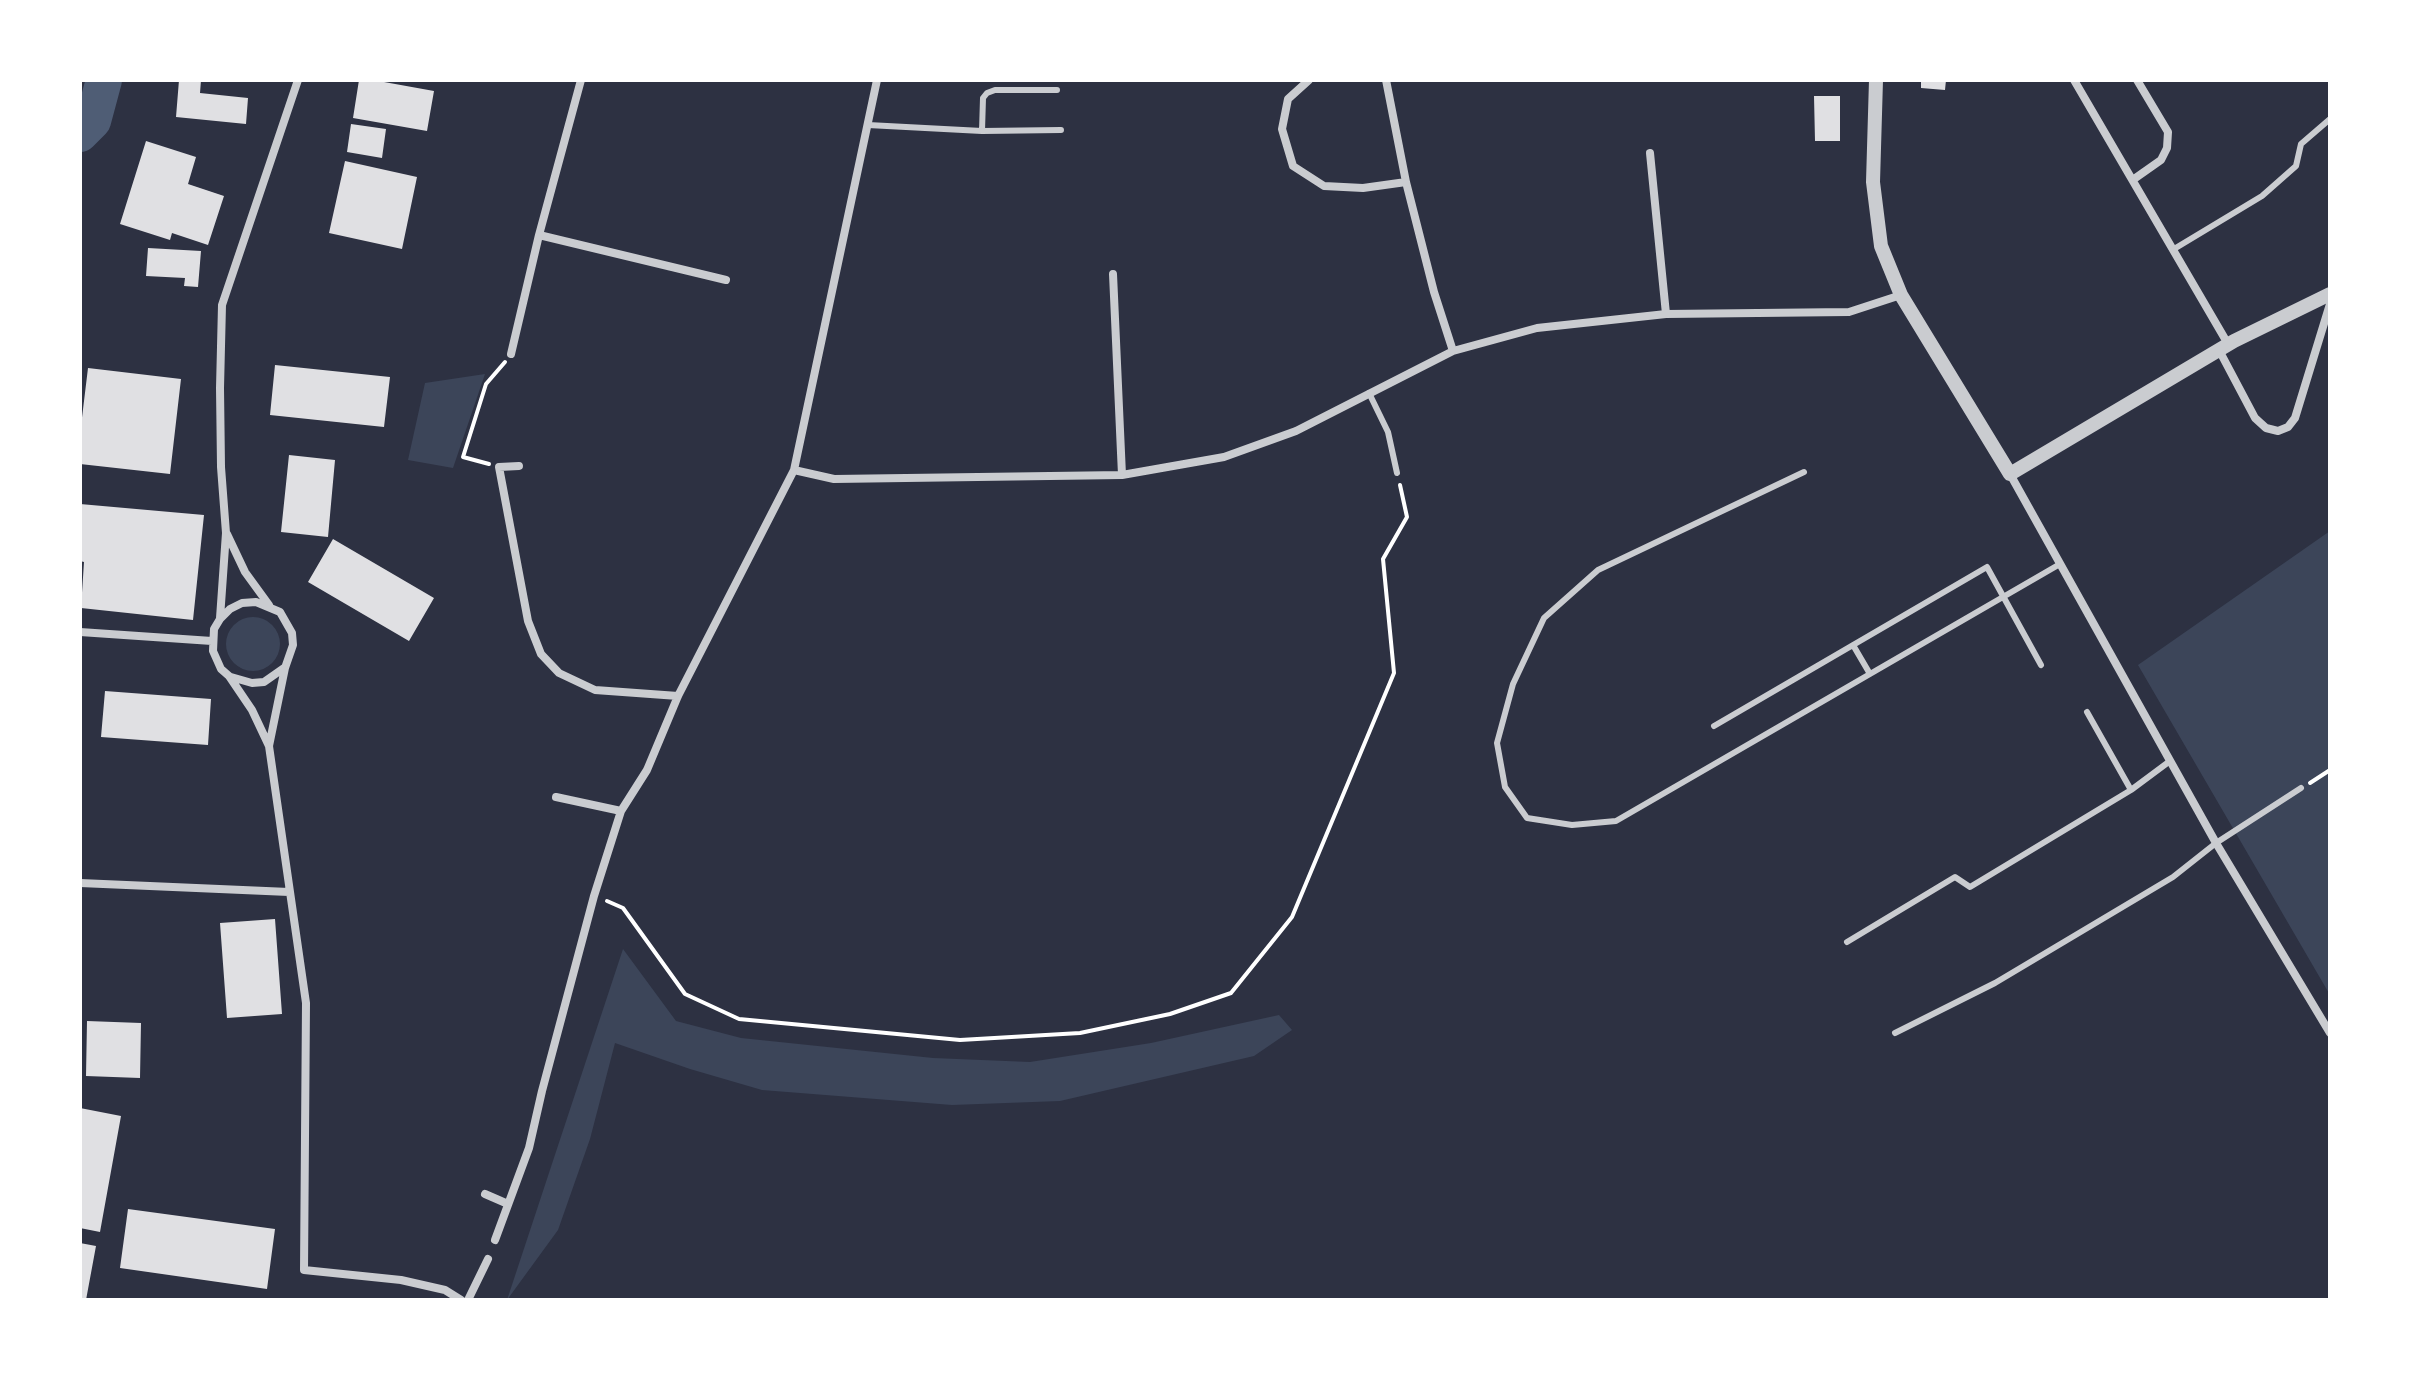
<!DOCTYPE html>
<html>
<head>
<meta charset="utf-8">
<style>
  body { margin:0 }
  #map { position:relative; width:2410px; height:1380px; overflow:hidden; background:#2d3142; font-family:"PT Sans Narrow",sans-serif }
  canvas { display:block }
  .frame { position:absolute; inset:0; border:82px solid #fff; pointer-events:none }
</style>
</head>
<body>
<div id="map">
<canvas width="2410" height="1380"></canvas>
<div class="frame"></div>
</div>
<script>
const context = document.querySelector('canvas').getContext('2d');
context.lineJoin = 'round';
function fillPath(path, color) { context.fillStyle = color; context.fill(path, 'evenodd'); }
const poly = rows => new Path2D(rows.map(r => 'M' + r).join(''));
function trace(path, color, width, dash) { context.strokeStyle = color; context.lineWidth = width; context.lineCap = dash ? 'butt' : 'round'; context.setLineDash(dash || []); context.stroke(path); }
fillPath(poly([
  [485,374,453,468,408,460,425,383],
  [2330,531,2330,995,2138,665],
  '226 644a27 27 0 1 1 54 0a27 27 0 1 1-54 0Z',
  [623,949,676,1021,741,1038,933,1058,1030,1062,1151,1043,1279,1015,1292,1030,1254,1056,1060,1101,952,1105,762,1090,690,1069,615,1043,590,1139,558,1230,507,1300]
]), '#3c4559');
trace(poly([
  [80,134,93,121,104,80]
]), '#4f5d75', 36);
fillPath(poly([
  [179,80,201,80,200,93,248,98,246,124,176,117],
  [359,80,373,80,434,91,427,131,353,118],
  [1921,80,1946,80,1945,90,1921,88],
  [1814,96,1840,96,1840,141,1815,141],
  [351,124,386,129,382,158,347,152],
  [146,141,196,157,188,184,224,196,208,245,172,233,170,240,120,224],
  [345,161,417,177,402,249,329,233],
  [148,248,201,251,198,287,184,286,185,278,146,276],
  [275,365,390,377,384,427,270,415],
  [88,368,181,379,170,474,80,464,80,434],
  [289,455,335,460,328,537,281,532],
  [80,504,204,515,193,620,81,608,84,562,80,561],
  [333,539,434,598,409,641,308,582],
  [105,691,211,699,208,745,101,737],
  [275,919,282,1014,227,1018,220,923],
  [87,1021,141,1023,140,1078,86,1076],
  [80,1108,121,1116,100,1232,80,1228],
  [128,1209,275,1229,267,1289,120,1268],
  [80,1243,96,1246,86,1300,80,1300]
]), '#e0e0e3');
trace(poly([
  [489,464,463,457,486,384,505,362],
  [2310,783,2330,770],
  [607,901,623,908,685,994,739,1019,960,1040,1080,1033,1170,1014,1231,993,1292,917,1394,673,1383,559,1407,517,1400,485]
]), '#fff', 4);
trace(poly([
  [868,125,982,131,983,98,987,93,995,90,1057,90],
  [982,131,1061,130],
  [2174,249,2262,196,2296,166,2301,144,2330,119],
  [1369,393,1388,432,1397,473],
  [1804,472,1598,570,1544,618,1513,684,1497,743,1505,787,1527,818,1572,825,1616,821,2060,564],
  [1853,645,1870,674],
  [2087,712,2131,790],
  [1714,726,1987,567,2041,665],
  [1847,942,1955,877,1970,887,2131,790,2170,761],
  [1895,1033,1995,983,2173,877,2216,843,2301,788]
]), '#caccd0', 6);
trace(poly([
  [1309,80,1288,99,1282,129,1293,166,1324,186,1363,188,1406,182],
  [1386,80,1406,182,1434,292,1453,351],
  [2074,80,2228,344],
  [1650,153,1666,314],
  [2134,179,2161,160,2167,148,2168,132,2137,80],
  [539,235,726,280],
  [1113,274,1122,475],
  [2219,350,2255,418,2266,428,2278,431,2288,427,2295,418,2330,304],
  [511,354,539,235,581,80],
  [519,466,499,467,528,621,541,654,559,673,595,690,678,696],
  [794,470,834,479,1122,475,1224,457,1296,431,1453,351,1537,328,1666,314,1849,312,1901,295],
  [2010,474,2216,843,2330,1033],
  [227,534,245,572,269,605],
  [220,618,226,533,221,467,220,388,222,305,298,80],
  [80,632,212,641],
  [231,677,252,683,264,682,284,668],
  [269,746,252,710,229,676,221,669,213,651,214,629,220,619,230,609,242,603,256,602,280,612,292,633,293,645,285,668,269,746,306,1003,304,1270,401,1280,445,1290,461,1300],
  [556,797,621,811],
  [80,883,289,892],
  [485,1194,508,1204],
  [495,1240,529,1148,542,1091,594,896,621,811,647,770,678,696,794,470,877,80],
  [468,1300,488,1259]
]), '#caccd0', 8);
trace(poly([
  [1876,80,1873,182,1881,246,1901,295,2010,474,2234,341,2330,294]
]), '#caccd0', 14);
</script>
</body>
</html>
